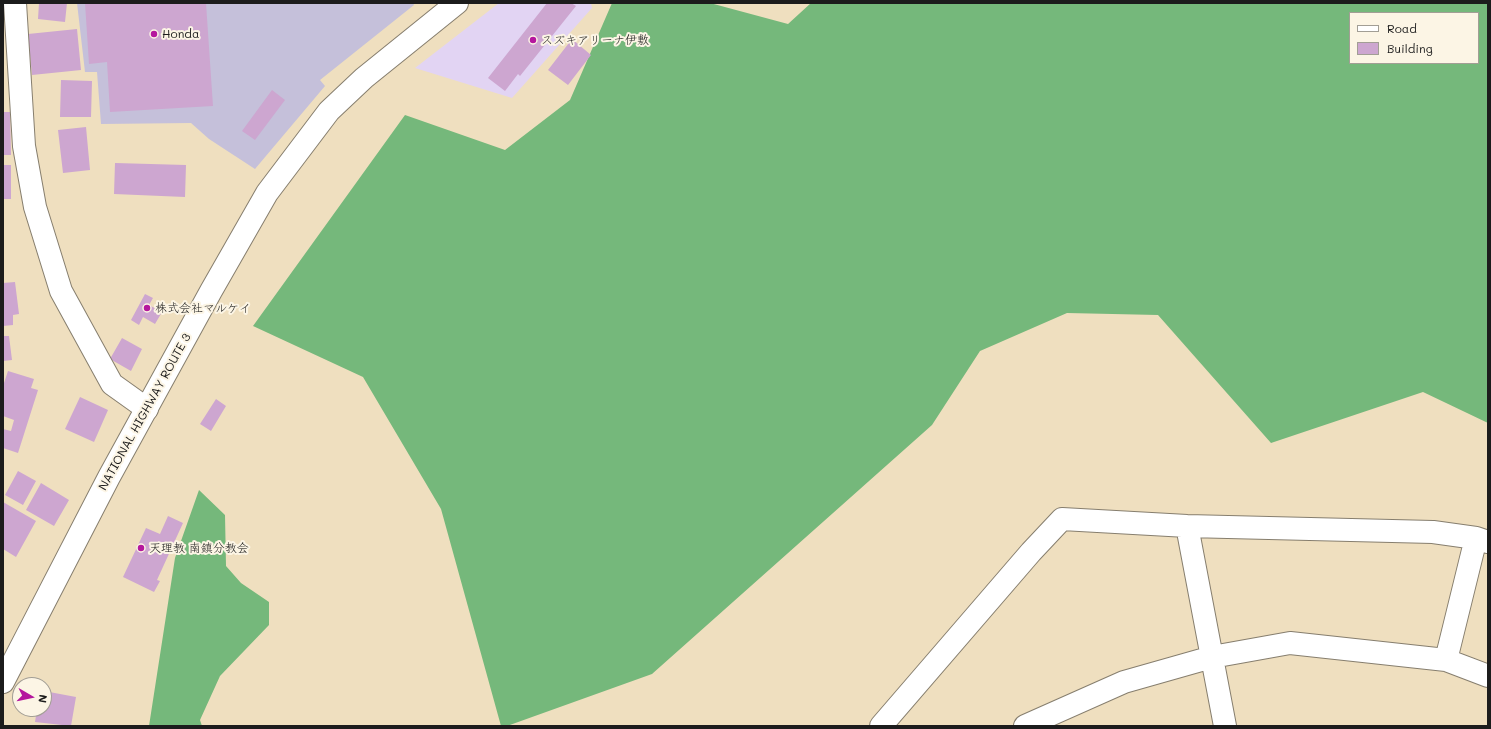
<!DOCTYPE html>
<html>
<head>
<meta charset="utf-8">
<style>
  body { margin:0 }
  #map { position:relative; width:1491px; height:729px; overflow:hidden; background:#efdfbf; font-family:Mali,sans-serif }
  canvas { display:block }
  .frame { position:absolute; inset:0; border:4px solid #1c1c1c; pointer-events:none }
  .legend { position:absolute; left:1349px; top:12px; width:130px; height:52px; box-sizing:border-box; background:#fcf5e5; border:1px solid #a29e95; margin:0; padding:5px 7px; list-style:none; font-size:12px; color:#1c1c1c }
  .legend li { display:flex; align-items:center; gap:8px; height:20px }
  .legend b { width:20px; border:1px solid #a29e95 }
  .north { position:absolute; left:12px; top:677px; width:40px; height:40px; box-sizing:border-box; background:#fcf5e5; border:1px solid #a29e95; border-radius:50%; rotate:99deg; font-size:11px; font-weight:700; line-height:16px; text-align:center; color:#1c1c1c }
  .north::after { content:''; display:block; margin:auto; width:14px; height:18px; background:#b5179e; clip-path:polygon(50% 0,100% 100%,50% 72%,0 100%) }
</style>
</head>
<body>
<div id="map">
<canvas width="1491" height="729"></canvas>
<div class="frame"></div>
<ul class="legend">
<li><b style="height:5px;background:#fff"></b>Road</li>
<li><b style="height:11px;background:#cda6d0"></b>Building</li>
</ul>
<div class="north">N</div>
</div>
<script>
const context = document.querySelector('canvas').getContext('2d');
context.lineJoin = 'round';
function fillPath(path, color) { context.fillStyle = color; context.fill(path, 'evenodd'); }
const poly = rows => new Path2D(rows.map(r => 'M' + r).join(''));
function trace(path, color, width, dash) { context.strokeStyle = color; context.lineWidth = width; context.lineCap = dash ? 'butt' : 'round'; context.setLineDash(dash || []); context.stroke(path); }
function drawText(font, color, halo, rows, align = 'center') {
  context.font = font + ' Mali,"Klee One",sans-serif'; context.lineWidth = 4; context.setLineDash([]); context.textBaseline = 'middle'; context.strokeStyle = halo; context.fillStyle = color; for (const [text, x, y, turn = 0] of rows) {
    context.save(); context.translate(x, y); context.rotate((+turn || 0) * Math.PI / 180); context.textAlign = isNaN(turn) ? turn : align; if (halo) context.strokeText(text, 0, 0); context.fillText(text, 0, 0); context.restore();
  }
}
fillPath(poly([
  [499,3,591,3,592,8,512,98,415,68]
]), '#e2d4f3');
fillPath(poly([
  [77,3,413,3,414,5,320,80,325,86,255,169,209,139,191,123,101,124,97,72,85,72]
]), '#c5c0da');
fillPath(poly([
  [612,3,710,3,788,24,811,3,1488,3,1488,423,1423,392,1271,443,1158,315,1067,313,980,351,932,425,652,674,507,726,501,726,441,509,363,377,253,326,405,115,505,150,570,100],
  [1350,13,1478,13,1478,63,1350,63],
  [199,490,225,515,226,566,241,583,269,602,269,625,220,676,200,720,202,726,149,726,175,558]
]), '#75b87b');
fillPath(poly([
  [39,3,67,3,65,22,38,19],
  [85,3,206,3,213,106,110,112,107,62,89,64],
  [547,3,571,3,576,6,520,76,518,74,505,91,488,78],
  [77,29,81,70,32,75,28,34],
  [572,39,591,55,568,85,548,70],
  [61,80,92,81,91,117,60,117],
  [272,90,285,100,255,140,242,131],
  [3,112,10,112,11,155,3,155],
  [86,127,90,170,63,173,58,130],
  [115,163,186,165,185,197,114,194],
  [3,165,11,165,11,199,3,199],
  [15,282,19,314,13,315,13,325,3,326,3,283],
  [145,294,153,298,149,305,162,312,155,324,143,317,139,325,131,320],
  [3,336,9,336,12,360,3,361],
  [122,338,142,349,131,371,110,359],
  [8,371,34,379,31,388,38,390,18,453,3,448,3,429,11,431,14,420,3,416,3,386],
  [80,397,108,410,94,442,65,429],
  [216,399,226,406,211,431,200,424],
  [18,471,36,481,23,505,5,495],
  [41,483,69,500,54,526,26,510],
  [3,502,36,521,16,557,3,549],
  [168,516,183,523,157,580,160,581,154,592,123,577,146,528,160,534],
  [44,691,76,697,71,726,35,722,37,709,44,709]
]), '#cda6d0');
const minor = poly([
  [15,3,24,146,35,207,61,291,112,384,147,409],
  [1187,526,1225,726],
  [1446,660,1476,538],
  [881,726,1031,552,1062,519,1187,526,1433,532,1476,538,1488,542],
  [1025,726,1124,682,1212,657,1290,643,1446,660,1488,676]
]);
const trunk = poly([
  [3,682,109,477,211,291,267,193,329,111,364,78,457,3]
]);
trace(minor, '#867e6e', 24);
trace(trunk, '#867e6e', 24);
trace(minor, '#fff', 22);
trace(trunk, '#fff', 22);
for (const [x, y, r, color] of [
  [154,34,4,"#b5179e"],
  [533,40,4,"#b5179e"],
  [147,308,4,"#b5179e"],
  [141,548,4,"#b5179e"]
]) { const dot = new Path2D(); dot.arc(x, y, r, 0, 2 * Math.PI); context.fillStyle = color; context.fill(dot); trace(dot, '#fcf5e5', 1.5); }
drawText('12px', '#1c1c1c', '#fcf5e5', [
  ["Honda",162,34],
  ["スズキアリーナ伊敷",541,40],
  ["株式会社マルケイ",155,308],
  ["天理教 南鎮分教会",149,548]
], 'left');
drawText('12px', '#1c1c1c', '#fcf5e5', [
  ["NATIONAL HIGHWAY ROUTE 3",145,412,-61]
]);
</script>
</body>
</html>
